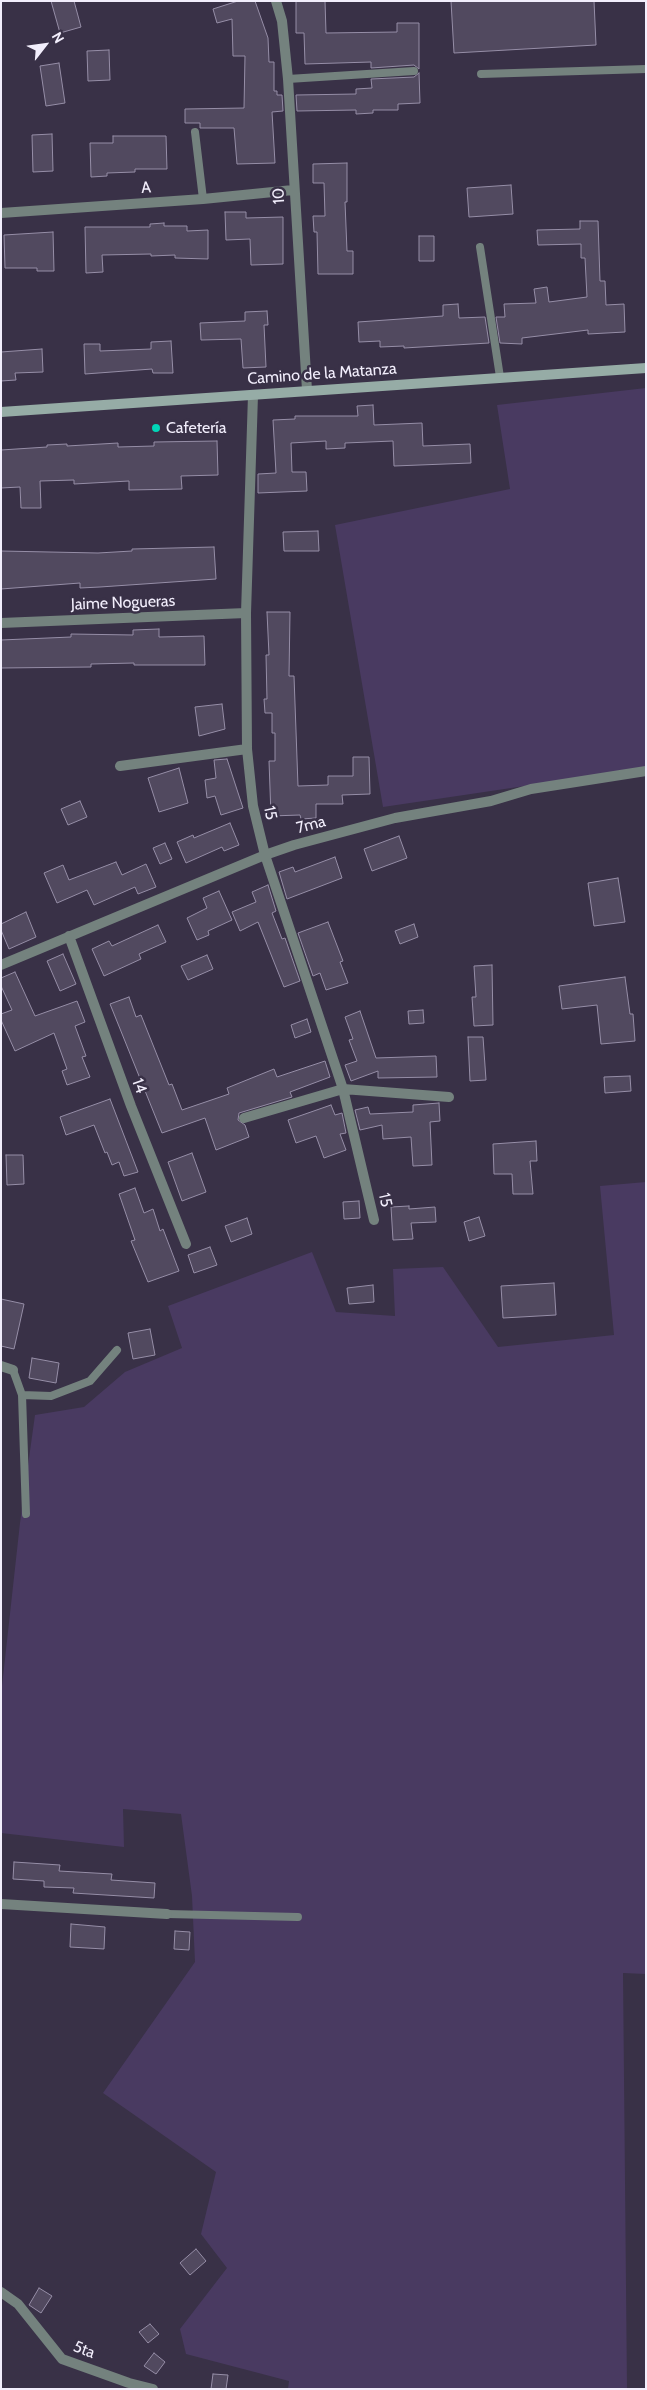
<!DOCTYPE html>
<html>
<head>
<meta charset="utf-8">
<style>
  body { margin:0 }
  #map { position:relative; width:647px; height:2390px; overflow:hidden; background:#393147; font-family:Cabin,sans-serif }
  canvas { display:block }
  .frame { position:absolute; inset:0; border:2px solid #f2eefc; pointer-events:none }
  .north { position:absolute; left:20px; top:20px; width:50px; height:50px; -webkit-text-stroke:4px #393147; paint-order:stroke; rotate:60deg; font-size:14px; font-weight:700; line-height:20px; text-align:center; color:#f2eefc }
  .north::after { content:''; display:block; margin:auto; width:18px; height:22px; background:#f2eefc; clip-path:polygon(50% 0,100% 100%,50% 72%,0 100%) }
</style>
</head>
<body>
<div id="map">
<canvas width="647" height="2390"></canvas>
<div class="frame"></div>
<div class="north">N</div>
</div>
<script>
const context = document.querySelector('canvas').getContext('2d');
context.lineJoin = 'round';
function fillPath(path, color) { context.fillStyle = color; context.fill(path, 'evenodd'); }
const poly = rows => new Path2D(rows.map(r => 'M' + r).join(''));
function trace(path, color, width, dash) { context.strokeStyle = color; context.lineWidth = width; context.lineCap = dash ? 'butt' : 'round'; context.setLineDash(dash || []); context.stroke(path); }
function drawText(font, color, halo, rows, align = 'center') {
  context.font = font + ' Cabin,sans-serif'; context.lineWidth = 5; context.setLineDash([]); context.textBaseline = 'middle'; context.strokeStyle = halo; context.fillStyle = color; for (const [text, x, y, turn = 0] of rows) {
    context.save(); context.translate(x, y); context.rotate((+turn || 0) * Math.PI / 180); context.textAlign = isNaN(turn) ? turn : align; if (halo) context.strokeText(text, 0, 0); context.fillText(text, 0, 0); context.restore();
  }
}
fillPath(poly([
  [646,388,646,768,383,807,335,525,510,489,497,405],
  [646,1182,646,1974,623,1973,627,2389,288,2389,289,2381,186,2354,180,2329,227,2268,201,2234,216,2172,103,2093,195,1962,192,1896,181,1814,123,1809,124,1847,1,1833,1,1695,20,1523,35,1415,84,1407,125,1372,182,1348,168,1306,312,1252,336,1312,395,1316,393,1269,443,1267,498,1347,614,1335,600,1186]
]), '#493a61');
const building = poly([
  [51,1,74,1,81,27,60,33,51,1],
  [238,1,255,1,268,38,269,62,274,62,274,91,277,91,277,95,282,95,283,111,272,112,275,163,237,164,234,128,200,128,200,123,185,123,185,109,244,108,245,56,233,56,232,19,217,23,213,9,238,1],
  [296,1,325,1,326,33,397,32,397,23,419,23,419,69,414,65,371,68,371,62,305,64,304,33,296,33,296,1],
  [451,1,594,1,596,45,454,53,451,1],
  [109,50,110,80,88,81,87,51,109,50],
  [59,63,65,103,46,106,40,66,59,63],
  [419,73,420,103,398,104,398,110,373,110,373,113,356,114,356,110,297,111,296,95,356,94,356,89,372,88,371,79,414,77,419,73],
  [52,134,53,171,33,172,32,135,52,134],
  [113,136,166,136,167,169,135,169,135,172,107,173,107,176,91,177,90,143,113,143,113,136],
  [347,163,347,202,345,202,347,251,353,251,353,274,318,274,317,232,314,232,313,216,325,216,324,183,313,183,313,164,347,163],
  [511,185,513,214,469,217,467,188,511,185],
  [225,212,246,212,246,218,283,217,283,264,251,265,250,239,226,240,225,212],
  [580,221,598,221,600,281,605,281,606,305,624,304,625,332,588,334,588,330,522,338,522,344,500,343,496,317,505,317,504,304,536,303,534,289,547,287,549,302,587,297,585,258,581,258,581,244,538,245,537,230,580,229,580,221],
  [164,223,164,226,187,226,187,231,208,230,208,259,175,258,175,255,151,256,151,254,102,255,103,272,86,273,85,227,150,227,150,224,164,223],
  [53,232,54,271,37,271,37,268,5,268,4,235,53,232],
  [419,236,434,236,434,261,419,261,419,236],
  [458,304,459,318,485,317,489,343,404,348,404,346,380,347,380,341,359,342,358,322,443,316,443,305,458,304],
  [267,311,268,325,264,325,266,367,243,368,241,339,201,340,200,323,245,321,245,312,267,311],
  [171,341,173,373,153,373,152,369,85,374,84,344,100,344,100,351,151,349,151,342,171,341],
  [42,349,43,372,15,373,16,380,1,381,1,352,42,349],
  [373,405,374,425,422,423,423,446,470,444,471,463,394,466,393,441,345,443,345,448,326,449,326,441,291,443,292,472,306,472,307,491,258,493,258,474,276,473,273,420,295,419,295,416,358,416,357,406,373,405],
  [217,441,218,475,181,476,182,489,129,490,129,481,74,484,74,480,40,481,41,508,21,508,20,487,1,488,1,450,47,447,47,445,67,444,67,446,118,443,118,447,154,446,154,442,217,441],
  [318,531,319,551,284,551,283,532,318,531],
  [214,547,216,579,100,587,80,588,80,583,1,589,1,551,98,553,132,551,132,549,214,547],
  [267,612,290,612,289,676,294,676,298,786,328,785,328,776,353,776,353,757,369,757,370,794,342,795,343,804,316,804,316,818,301,819,300,815,271,816,269,761,275,761,275,733,272,733,272,713,265,713,264,699,267,699,266,655,269,655,267,612],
  [159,629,159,637,204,636,205,665,134,665,134,663,91,664,91,667,1,668,1,640,71,637,71,634,133,635,133,630,159,629],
  [222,704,225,729,199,736,195,707,222,704],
  [227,759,243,808,221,815,215,796,207,798,205,780,216,778,214,760,227,759],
  [179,768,188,803,159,812,148,778,179,768],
  [80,801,87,817,68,825,61,809,80,801],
  [230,823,239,845,224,851,222,847,186,863,177,842,193,835,194,838,230,823],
  [399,836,407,858,372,871,364,849,399,836],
  [165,843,172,859,160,864,153,848,165,843],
  [335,857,342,878,287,899,279,872,293,867,295,872,335,857],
  [116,862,122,875,146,864,156,887,138,894,135,887,94,905,87,890,57,903,44,873,63,865,69,880,116,862],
  [618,878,625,922,594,926,588,883,618,878],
  [268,885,276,911,272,913,282,939,285,938,300,981,284,987,258,922,240,931,232,912,256,902,252,892,268,885],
  [219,891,232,920,208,931,209,935,197,940,187,918,207,908,203,898,219,891],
  [26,912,36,937,9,949,1,930,1,924,26,912],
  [328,922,343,961,340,962,348,983,326,990,320,973,313,976,298,933,328,922],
  [414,924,418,937,400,944,395,931,414,924],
  [158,925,166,942,139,954,141,959,104,976,92,949,109,941,112,946,158,925],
  [63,954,76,984,60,991,47,961,63,954],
  [207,955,213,969,188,980,181,966,207,955],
  [492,965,493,1025,474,1026,472,997,476,997,474,966,492,965],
  [15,972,35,1016,77,1001,85,1022,75,1026,86,1056,82,1057,90,1077,67,1085,62,1071,67,1069,54,1033,15,1051,1,1020,1,1014,12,1010,1,986,1,978,15,972],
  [625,977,630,1014,633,1014,635,1041,601,1044,597,1005,562,1009,559,986,625,977],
  [129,997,136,1017,141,1015,169,1085,172,1084,182,1110,229,1094,227,1088,274,1069,277,1077,325,1061,330,1077,290,1092,292,1097,239,1113,238,1120,245,1125,249,1137,216,1150,205,1118,162,1133,110,1004,129,997],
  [423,1010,424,1023,409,1024,408,1011,423,1010],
  [360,1011,376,1058,436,1056,437,1077,378,1078,378,1071,351,1081,345,1065,357,1061,349,1040,353,1039,345,1017,360,1011],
  [307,1019,311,1032,295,1038,291,1025,307,1019],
  [468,1037,483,1037,486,1080,470,1081,468,1037],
  [630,1076,631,1091,605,1093,604,1077,630,1076],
  [110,1099,138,1172,124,1176,119,1162,112,1165,107,1152,105,1153,94,1125,66,1135,60,1117,110,1099],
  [439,1103,440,1121,430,1122,432,1165,413,1166,411,1137,383,1139,382,1125,360,1130,355,1110,368,1107,370,1114,413,1112,413,1105,439,1103],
  [331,1105,335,1115,342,1113,346,1133,340,1134,346,1150,324,1158,316,1136,296,1143,288,1120,331,1105],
  [536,1141,537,1161,530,1161,533,1194,513,1194,512,1174,494,1174,493,1144,536,1141],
  [192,1153,206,1192,182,1201,168,1162,192,1153],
  [6,1155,23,1155,24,1184,7,1185,6,1155],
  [135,1188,144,1213,153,1209,160,1231,163,1229,179,1271,148,1282,131,1241,135,1240,119,1194,135,1188],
  [359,1201,360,1218,344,1219,343,1202,359,1201],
  [409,1206,409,1209,435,1207,436,1222,411,1223,413,1239,393,1240,391,1207,409,1206],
  [479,1217,485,1236,469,1241,464,1222,479,1217],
  [247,1218,252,1234,231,1242,225,1226,247,1218],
  [210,1247,217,1265,194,1273,188,1255,210,1247],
  [554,1283,556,1315,503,1318,501,1286,554,1283],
  [373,1285,374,1302,349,1304,347,1288,373,1285],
  [1,1299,24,1304,14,1349,1,1346,1,1299],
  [150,1329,155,1355,133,1359,128,1333,150,1329],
  [32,1358,59,1363,56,1383,29,1378,32,1358],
  [14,1862,60,1865,59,1871,112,1874,111,1880,155,1883,154,1898,73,1893,74,1888,44,1887,44,1881,13,1879,14,1862],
  [71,1924,105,1927,104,1949,70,1947,71,1924],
  [175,1931,190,1932,189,1950,174,1949,175,1931],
  [196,2249,206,2261,190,2275,180,2263,196,2249],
  [39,2288,52,2296,41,2313,29,2305,39,2288],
  [150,2324,159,2334,148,2343,139,2332,150,2324],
  [154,2353,165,2362,156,2374,144,2366,154,2353],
  [213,2374,228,2375,226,2389,211,2389,213,2374]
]);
fillPath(building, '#51495f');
trace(building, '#968ea7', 1);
trace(poly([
  [481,74,646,69],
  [288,79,414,71],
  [195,132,203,199],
  [480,247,500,377],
  [13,1370,22,1395,51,1396,90,1381,117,1350],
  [22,1395,26,1514],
  [167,1914,298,1917]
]), '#74827e', 8);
trace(poly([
  [276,1,282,21,288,79,307,390],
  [1,213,203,199,293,190],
  [253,395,246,613,247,749,253,806,265,855,343,1089,374,1220],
  [1,623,246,613],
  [120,766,247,749],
  [69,936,131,1106,186,1244],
  [1,965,265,855,294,845,395,818,491,801,531,789,646,771],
  [244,1118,343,1089,449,1097],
  [1,1366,13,1370],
  [1,1904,167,1914],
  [1,2292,18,2304,62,2359,129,2383,153,2389]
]), '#74827e', 10);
trace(poly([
  [1,412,646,368]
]), '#96aca6', 10);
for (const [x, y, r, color] of [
  [156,428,5,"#01d5b7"]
]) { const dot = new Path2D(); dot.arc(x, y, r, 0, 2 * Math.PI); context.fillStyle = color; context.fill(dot); trace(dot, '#393147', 2); }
drawText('16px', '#f2eefc', '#393147', [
  ["A",146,188,-4],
  ["10",279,196,-94],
  ["Camino de la Matanza",322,374,-4],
  ["Jaime Nogueras",123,603,-2],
  ["15",270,813,78],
  ["7ma",311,825,-15],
  ["14",139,1086,70],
  ["15",385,1200,77],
  ["5ta",84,2350,21]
]);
drawText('16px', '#f2eefc', '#393147', [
  ["Cafetería",166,428]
], 'left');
</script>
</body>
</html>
